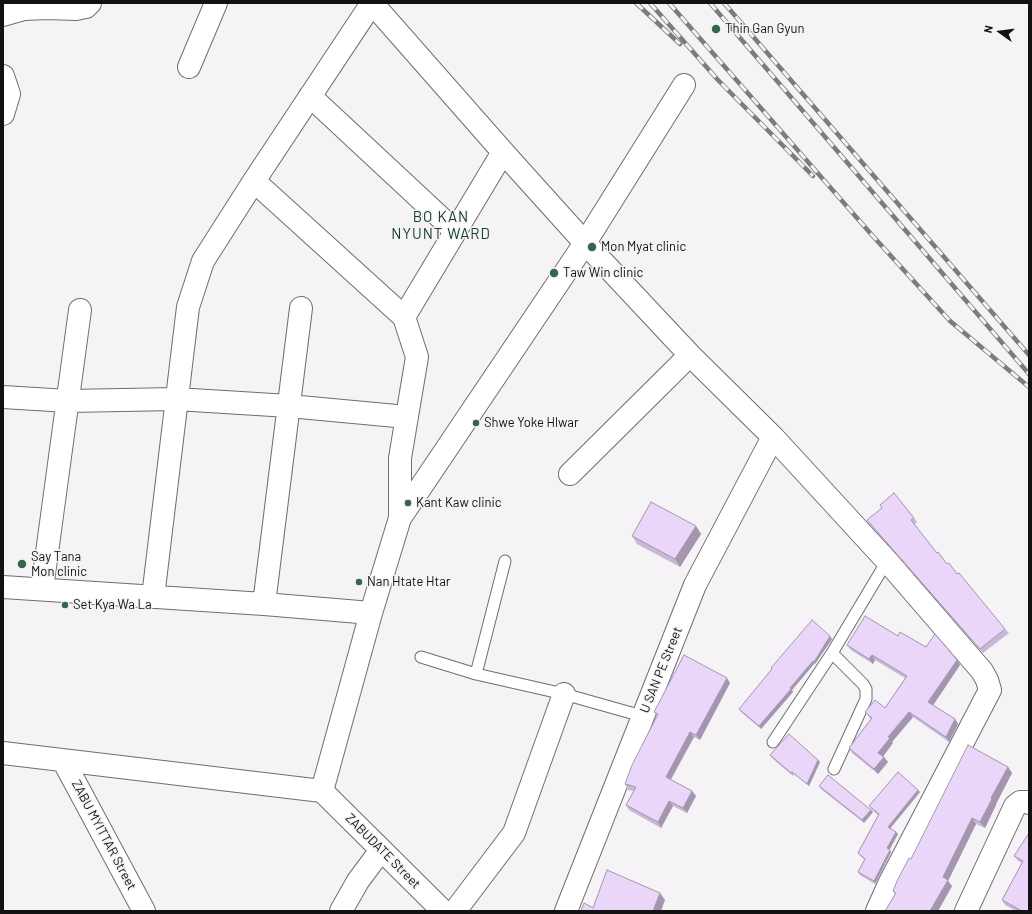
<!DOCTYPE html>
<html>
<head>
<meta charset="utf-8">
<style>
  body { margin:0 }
  #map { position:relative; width:1032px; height:914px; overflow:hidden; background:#f5f3f6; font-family:Barlow,sans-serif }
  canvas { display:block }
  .frame { position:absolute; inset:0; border:4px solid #121212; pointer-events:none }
  .north { position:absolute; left:980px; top:12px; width:40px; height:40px; -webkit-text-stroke:3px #f5f3f6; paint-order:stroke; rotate:284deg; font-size:11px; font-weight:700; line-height:16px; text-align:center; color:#121212 }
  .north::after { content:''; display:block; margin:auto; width:14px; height:18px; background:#121212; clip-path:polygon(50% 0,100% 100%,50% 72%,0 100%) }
</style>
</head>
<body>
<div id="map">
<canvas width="1032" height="914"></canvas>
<div class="frame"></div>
<div class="north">N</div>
</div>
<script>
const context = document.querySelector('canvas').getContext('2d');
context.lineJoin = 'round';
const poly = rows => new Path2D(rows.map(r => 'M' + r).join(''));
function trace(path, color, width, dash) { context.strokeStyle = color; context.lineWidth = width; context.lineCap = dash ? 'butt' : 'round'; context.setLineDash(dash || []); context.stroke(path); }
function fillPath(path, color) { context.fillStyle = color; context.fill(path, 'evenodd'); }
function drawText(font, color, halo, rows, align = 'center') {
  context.font = font + ' Barlow,sans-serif'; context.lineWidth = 3; context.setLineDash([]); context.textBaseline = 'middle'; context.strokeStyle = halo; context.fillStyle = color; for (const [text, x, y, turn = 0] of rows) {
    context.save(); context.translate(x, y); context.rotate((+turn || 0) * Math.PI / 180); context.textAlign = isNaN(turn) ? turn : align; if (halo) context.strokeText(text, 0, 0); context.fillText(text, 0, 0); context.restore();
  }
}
const lane = poly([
  [421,657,476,674,564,694,642,716],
  [476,674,505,561],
  [773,742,832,653],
  [834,769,866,699,866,689,863,684,832,653,887,561]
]);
const street = poly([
  [372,3,503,152,585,243,690,355,773,437,887,561,982,671,987,680,990,690,890,882,877,911],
  [3,15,24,9,47,8,76,9,86,7,90,3],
  [189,67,216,3],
  [3,76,9,94,3,114],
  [310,96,455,231],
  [254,181,404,317,417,357,400,458,400,518],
  [404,317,503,152],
  [3,397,68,401,176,399,289,406,407,417],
  [570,474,690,355],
  [3,587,264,604,371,613],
  [42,589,80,310],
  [153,597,188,307,203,261,254,181,372,3],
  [264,604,301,308],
  [3,753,322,791],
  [63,760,144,911],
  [322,791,371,613,400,518,585,243,684,85],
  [322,791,443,911],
  [341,911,358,881,381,850],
  [455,911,514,833,564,694],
  [566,911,695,585,773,437],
  [966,911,1015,806,1020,802,1027,802,1029,803]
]);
trace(lane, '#6e6d6f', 13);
trace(street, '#6e6d6f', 24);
trace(lane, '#fff', 11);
trace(street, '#fff', 22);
const rail = poly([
  [636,3,680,44],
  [650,3,717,79,813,176],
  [669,3,871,234,950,321,1029,387],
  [710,3,1029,374],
  [724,3,1029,355]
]);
trace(rail, '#7d7c7d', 4.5);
trace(rail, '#f5f3f6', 3, [9]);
fillPath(poly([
  [914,518,917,522,914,525,937,553,957,574,1005,629,1009,633,983,653,871,525,867,520],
  [696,526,701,534,680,567,637,544,632,536],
  [898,636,926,647,960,665,933,705,955,719,958,724,949,742,913,717,892,742,893,743,883,756,888,762,878,774,852,753,849,748,871,719,865,712,885,708,905,678,875,660,873,664,851,650,847,645],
  [832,639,815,664,814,664,792,690,793,692,761,729,741,712,739,709,772,669,771,668],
  [730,683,700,740,694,737,671,780,692,791,696,796,687,813,673,806,661,828,629,810,626,805,634,791,628,790,625,784,657,716,654,712],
  [770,755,820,762,809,786,794,774,793,776,772,758],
  [1008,767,1012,773,996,804,996,805,985,828,976,824,948,881,952,886,938,911,885,911,895,894,893,891,911,859],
  [819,786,873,812,864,823,821,789],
  [920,792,890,828,898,834,889,849,891,852,875,884,860,875,858,872,865,860,860,856,858,853,878,815,871,809,869,806],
  [1029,833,1029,911,1016,911,1005,905,1002,900,1022,863,1018,861,1014,856]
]), '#c8b8d5');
fillPath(poly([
  [696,526,701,534,680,567,675,559],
  [830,636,832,639,815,664,814,662],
  [872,655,875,660,873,664,869,659],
  [957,660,960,665,932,707,928,702],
  [813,661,814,664,792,690,793,692,761,729,759,726,790,688],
  [727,678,730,683,700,740,696,735],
  [909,712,913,717,892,742,893,743,882,758,878,753,888,737],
  [955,719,958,724,949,742,946,737],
  [690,732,694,737,669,782,666,777],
  [884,757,888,762,878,774,874,769],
  [818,760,820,762,809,786,807,784],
  [1008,767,1012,773,996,804,996,805,985,828,980,822,991,798],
  [918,790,920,792,889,830,888,827],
  [692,791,696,796,687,813,683,808],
  [669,801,673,806,661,828,658,822],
  [871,810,873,812,864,823,862,820],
  [972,818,976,824,948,881,952,886,938,911,930,911,943,877],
  [896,832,898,834,889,851,887,848],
  [890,850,891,852,875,884,874,881],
  [660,893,665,900,661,911,653,911]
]), '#a396ae');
const building = poly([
  [894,493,914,518,911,520,937,553,938,552,947,564,949,563,957,574,959,573,1005,629,980,649,867,520,882,508,880,505,894,493],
  [651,502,696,526,675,559,632,536,651,502],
  [865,616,898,636,900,632,926,647,935,634,957,660,928,702,955,719,946,737,909,712,888,737,890,738,878,753,884,757,874,769,849,748,872,718,865,712,875,700,885,708,907,676,872,655,869,659,847,645,865,616],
  [812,620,830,636,814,662,813,661,790,688,791,689,759,726,739,709,772,669,771,668,812,620],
  [684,655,727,678,696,735,690,732,666,777,692,791,683,808,669,801,658,822,626,805,636,787,625,784,632,765,658,714,654,712,684,655],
  [789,734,818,760,807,784,792,772,791,773,770,755,789,734],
  [968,745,1008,767,991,798,992,799,980,822,972,818,943,877,948,880,930,911,885,911,896,893,893,891,897,881,909,858,911,859,968,745],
  [898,772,918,790,888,827,896,832,887,848,890,850,874,881,858,872,865,859,858,853,879,814,869,806,898,772],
  [828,775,871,810,862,820,819,786,828,775],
  [1029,833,1029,911,1022,911,1002,900,1023,861,1014,856,1029,833],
  [607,870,660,893,653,911,581,911,584,903,593,908,607,870]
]);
fillPath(building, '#e9d6f8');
trace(building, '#a396ae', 1);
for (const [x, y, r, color] of [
  [716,29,5,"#32674c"],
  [592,247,5,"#32674c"],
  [554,273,5,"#32674c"],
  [476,423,4,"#32674c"],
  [408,503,4,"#32674c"],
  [22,564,5,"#32674c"],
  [359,582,4,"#32674c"],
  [65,605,4,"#32674c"]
]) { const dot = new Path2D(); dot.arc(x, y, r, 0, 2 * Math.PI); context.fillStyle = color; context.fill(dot); trace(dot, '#f5f3f6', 1.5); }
drawText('13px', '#121212', '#f5f3f6', [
  ["Thin Gan Gyun",725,29],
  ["Mon Myat clinic",601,247],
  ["Taw Win clinic",563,273],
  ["Shwe Yoke Hlwar",484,423],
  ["Kant Kaw clinic",416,503],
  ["Say Tana",31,557],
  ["Mon clinic",31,572],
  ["Nan Htate Htar",367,582],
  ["Set Kya Wa La",73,605]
], 'left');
drawText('13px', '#121212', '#f5f3f6', [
  ["U SAN PE Street",661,670,-68],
  ["ZABU MYITTAR Street",104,835,62],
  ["ZABUDATE Street",383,851,45]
]);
context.letterSpacing = '1px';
drawText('15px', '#15402c', '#f5f3f6', [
  ["BO KAN",441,217],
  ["NYUNT WARD",441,234]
]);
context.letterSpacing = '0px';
</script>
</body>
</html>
